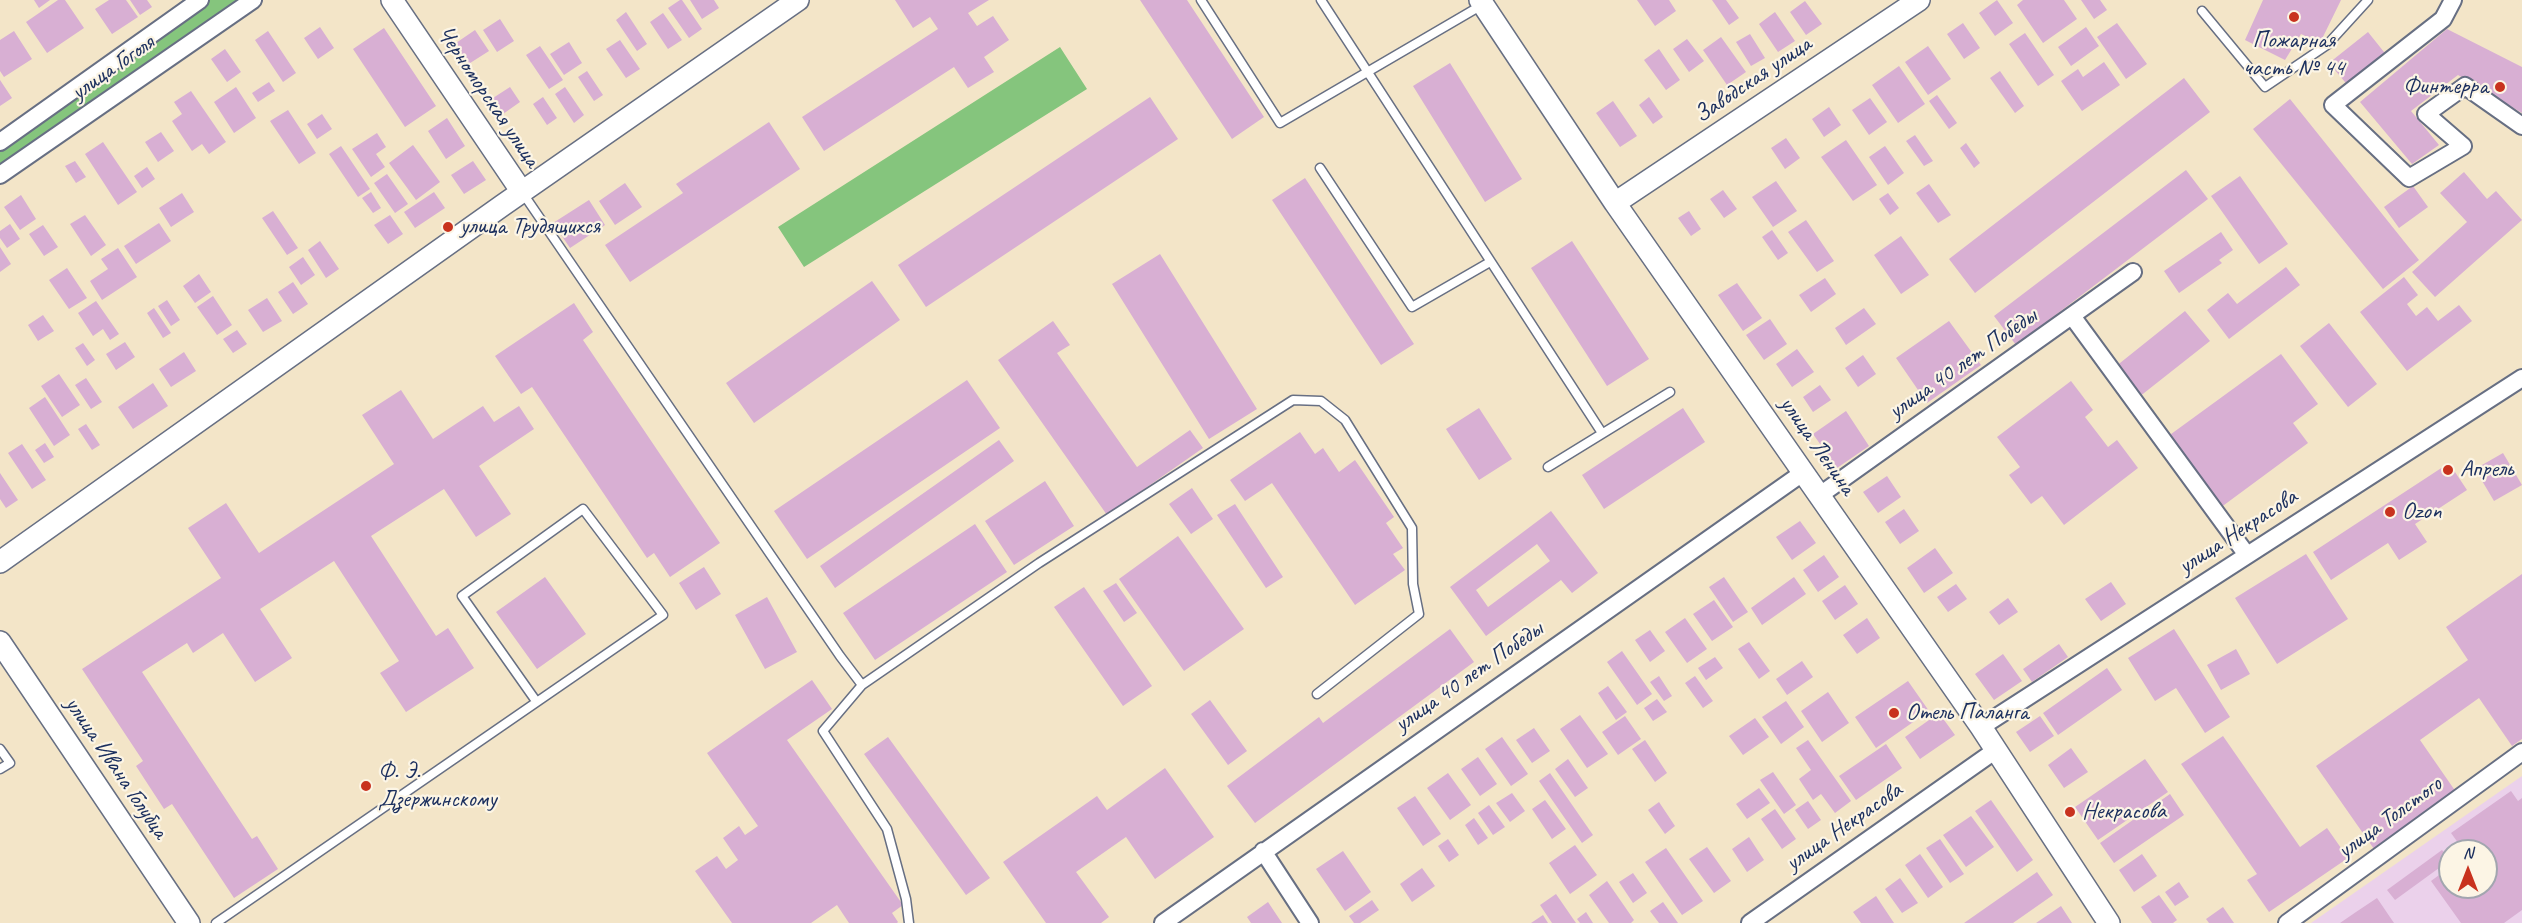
<!DOCTYPE html>
<html>
<head>
<meta charset="utf-8">
<style>
  body { margin:0 }
  #map { position:relative; width:2522px; height:923px; overflow:hidden; background:#f3e5c8; font-family:Caveat,sans-serif }
  canvas { display:block }
  .north { position:absolute; left:2438px; top:839px; width:60px; height:60px; box-sizing:border-box; background:#fcf5e5; border:2px solid #a2a6af; border-radius:50%; rotate:0deg; font-size:16px; font-weight:700; line-height:24px; text-align:center; color:#1b2f5e }
  .north::after { content:''; display:block; margin:auto; width:21px; height:27px; background:#c8321e; clip-path:polygon(50% 0,100% 100%,50% 72%,0 100%) }
</style>
</head>
<body>
<div id="map">
<canvas width="2522" height="923"></canvas>
<div class="north">N</div>
</div>
<script>
const context = document.querySelector('canvas').getContext('2d');
context.lineJoin = 'round';
function fillPath(path, color) { context.fillStyle = color; context.fill(path, 'evenodd'); }
const poly = rows => new Path2D(rows.map(r => 'M' + r).join(''));
function trace(path, color, width, dash) { context.strokeStyle = color; context.lineWidth = width; context.lineCap = dash ? 'butt' : 'round'; context.setLineDash(dash || []); context.stroke(path); }
function drawText(font, color, halo, rows, align = 'center') {
  context.font = font + ' Caveat,sans-serif'; context.lineWidth = 4.5; context.setLineDash([]); context.textBaseline = 'middle'; context.strokeStyle = halo; context.fillStyle = color; for (const [text, x, y, turn = 0] of rows) {
    context.save(); context.translate(x, y); context.rotate((+turn || 0) * Math.PI / 180); context.textAlign = isNaN(turn) ? turn : align; if (halo) context.strokeText(text, 0, 0); context.fillText(text, 0, 0); context.restore();
  }
}
fillPath(poly([
  [2522,776,2522,923,2311,923],
  [2450,851,2486,851,2486,887,2450,887]
]), '#ebd1eb');
fillPath(poly([
  [210,0,242,0,0,169,0,148],
  [1060,47,1087,89,804,267,778,227]
]), '#85c57d');
fillPath(poly([
  [34,0,50,0,39,8],
  [58,0,65,0,84,28,47,53,26,22],
  [109,0,126,0,138,17,112,34,95,9],
  [130,0,147,0,152,7,140,15],
  [680,0,682,0,702,29,689,38,668,8],
  [690,0,714,0,719,8,702,19],
  [895,0,989,0,968,13,977,26,993,16,1009,40,984,57,994,72,968,88,954,67,824,151,802,117,938,29,930,17,913,28],
  [1140,0,1187,0,1264,117,1232,139],
  [1637,0,1669,0,1676,11,1655,26],
  [1712,0,1726,0,1739,18,1729,25],
  [1997,0,2013,23,1995,36,1979,13],
  [2023,0,2064,0,2077,19,2043,43,2017,5],
  [2081,0,2100,0,2107,10,2094,19],
  [2263,0,2341,0,2320,43,2301,34,2285,60,2245,40],
  [1805,1,1822,24,1806,35,1790,12],
  [626,12,647,44,637,51,616,20],
  [1775,12,1795,41,1778,52,1759,24],
  [663,13,682,40,668,49,650,22],
  [500,19,514,41,497,52,483,30],
  [1963,23,1980,48,1964,59,1947,34],
  [2117,23,2147,64,2126,79,2097,37],
  [320,27,334,48,318,59,304,38],
  [2086,27,2099,46,2071,66,2058,47],
  [384,28,436,106,405,127,353,49],
  [2447,29,2522,67,2522,113,2458,75,2411,111,2439,145,2412,164,2360,102],
  [475,30,489,51,467,65,453,45],
  [14,31,32,59,4,77,0,71,0,40],
  [268,31,296,73,283,82,255,40],
  [2368,32,2388,57,2350,88,2329,63],
  [2025,33,2054,75,2038,86,2009,44],
  [1750,34,1765,58,1751,66,1736,42],
  [1721,37,1746,72,1727,85,1703,50],
  [1687,39,1704,61,1689,72,1673,49],
  [620,40,640,69,626,78,606,49],
  [569,42,582,63,564,75,550,54],
  [540,46,563,80,549,89,526,55],
  [1928,46,1951,79,1928,95,1905,62],
  [225,49,241,72,227,82,211,59],
  [1659,49,1680,80,1666,90,1644,60],
  [2104,62,2120,85,2082,111,2061,81,2078,69,2083,77],
  [1450,63,1522,179,1485,202,1413,86],
  [1899,66,1925,104,1898,123,1872,85],
  [587,71,603,95,594,101,578,77],
  [2000,71,2024,106,2015,113,1990,78],
  [2184,78,2210,112,1975,293,1949,259],
  [0,80,12,98,0,106],
  [269,82,275,91,258,102,252,93],
  [236,87,256,118,234,133,214,102],
  [510,87,520,102,503,114,493,98],
  [565,87,584,115,574,123,555,94],
  [191,91,226,142,209,154,202,144,192,151,172,121,182,114,174,102],
  [1937,95,1957,123,1949,129,1929,101],
  [543,97,557,118,547,125,533,104],
  [1150,97,1178,139,926,307,898,265],
  [1649,97,1663,117,1653,124,1639,105],
  [1870,98,1887,122,1869,135,1852,110],
  [2290,99,2419,260,2383,289,2253,129],
  [1613,101,1637,136,1620,147,1596,113],
  [1829,107,1841,125,1824,137,1812,119],
  [288,110,316,153,299,164,270,121],
  [322,114,332,129,317,139,307,124],
  [447,118,465,146,446,159,428,131],
  [769,122,800,169,630,282,605,245,683,193,676,184],
  [161,132,174,151,158,162,145,142],
  [377,133,386,147,376,154,385,167,371,177,352,149],
  [1915,135,1933,161,1924,166,1906,141],
  [1786,138,1800,158,1785,169,1771,148],
  [1846,140,1877,185,1853,201,1821,157],
  [103,142,137,192,118,205,85,154],
  [1966,143,1980,163,1974,168,1960,148],
  [413,145,440,182,416,200,389,163],
  [341,146,370,189,358,197,329,154],
  [1885,146,1904,173,1888,185,1869,157],
  [75,161,86,177,76,183,65,166],
  [473,161,486,180,464,194,451,175],
  [147,167,155,179,142,188,134,176],
  [2186,170,2208,199,2016,345,1994,316],
  [2464,172,2487,199,2496,191,2522,220,2435,297,2412,272,2467,222,2440,193],
  [387,174,408,204,395,213,374,183],
  [2240,176,2288,244,2259,264,2211,196],
  [1305,178,1414,344,1381,365,1272,200],
  [1776,181,1797,211,1773,227,1752,197],
  [625,183,642,207,615,225,599,201],
  [1929,184,1951,215,1938,223,1916,193],
  [2413,186,2428,207,2399,228,2384,207],
  [1723,190,1737,209,1724,218,1710,199],
  [371,192,381,208,373,213,362,198],
  [434,192,445,208,415,228,404,212],
  [182,193,194,212,171,227,159,208],
  [1888,193,1899,208,1890,215,1879,199],
  [21,195,36,219,20,230,4,207],
  [589,200,605,225,570,248,553,223],
  [273,211,298,248,287,255,262,218],
  [1689,211,1701,229,1691,236,1678,218],
  [85,215,106,245,91,256,70,224],
  [390,215,403,234,388,244,374,225],
  [1806,220,1834,261,1817,272,1788,232],
  [159,223,171,241,136,264,124,246],
  [10,224,20,239,7,248,0,238,0,231],
  [43,225,58,247,44,256,29,234],
  [1772,230,1788,253,1778,260,1762,237],
  [2221,232,2233,250,2219,260,2222,263,2179,293,2164,271],
  [1901,236,1929,275,1901,294,1874,255],
  [320,241,339,269,326,278,308,250],
  [1572,241,1649,359,1607,386,1531,268],
  [0,247,11,264,0,272],
  [118,248,137,277,102,300,90,281,108,269,101,259],
  [1160,254,1257,409,1209,439,1112,284],
  [303,257,315,275,301,285,289,267],
  [2286,267,2300,285,2229,339,2207,310,2228,293,2237,304],
  [67,268,87,298,69,309,49,280],
  [199,274,211,292,195,303,183,286],
  [2404,277,2418,295,2407,304,2416,316,2427,307,2438,321,2459,305,2472,321,2407,371,2360,312],
  [1825,278,1836,294,1811,312,1799,295],
  [872,281,900,320,754,423,726,383],
  [293,282,308,304,293,314,278,292],
  [1737,283,1762,318,1743,331,1718,295],
  [213,296,232,325,217,335,197,307],
  [267,298,282,321,263,332,248,310],
  [167,300,180,320,171,326,158,306],
  [96,301,119,334,110,340,103,329,93,336,78,313],
  [574,303,593,332,583,340,720,543,670,577,654,553,647,558,532,387,521,394,495,356],
  [154,308,171,333,163,338,147,313],
  [1864,308,1876,324,1846,345,1835,328],
  [2185,311,2210,341,2139,397,2115,367],
  [43,315,54,331,38,341,28,325],
  [1770,319,1787,344,1764,360,1746,335],
  [1053,321,1070,345,1057,353,1137,467,1190,430,1203,448,1107,515,998,360],
  [1949,321,1981,365,1927,403,1896,358],
  [2329,323,2377,384,2348,407,2300,346],
  [237,330,247,344,233,353,223,339],
  [125,342,135,357,116,370,106,354],
  [83,343,95,360,87,366,75,348],
  [1797,349,1814,372,1792,387,1776,364],
  [184,352,196,371,171,387,159,369],
  [2281,354,2318,404,2293,423,2308,443,2220,508,2167,437],
  [1863,355,1876,374,1858,387,1845,368],
  [59,374,80,405,62,417,41,386],
  [86,378,102,402,91,409,75,385],
  [967,380,1000,428,807,559,774,511],
  [2071,381,2093,410,2085,417,2108,447,2117,440,2138,468,2064,525,2042,496,2031,504,2009,475,2020,467,1997,437],
  [153,383,168,406,133,429,118,407],
  [1820,385,1831,400,1813,412,1803,397],
  [401,390,433,439,483,406,494,422,519,406,534,429,479,466,511,514,476,537,444,489,371,536,436,636,448,628,474,668,406,712,380,673,399,661,334,561,260,609,292,658,255,682,223,633,193,653,187,643,142,672,252,839,257,836,278,869,234,898,172,804,164,809,136,766,143,761,82,669,221,578,188,528,226,503,259,553,394,464,362,415],
  [45,397,70,435,54,446,29,408],
  [1479,408,1512,459,1479,480,1446,429],
  [1683,408,1705,442,1604,509,1582,475],
  [1846,411,1869,446,1837,468,1813,434],
  [86,424,100,445,92,450,78,429],
  [1300,432,1315,454,1323,448,1339,472,1355,460,1394,517,1386,523,1403,548,1393,554,1405,570,1355,605,1272,483,1245,501,1230,480],
  [999,440,1014,461,835,588,820,566],
  [45,443,54,457,44,463,35,450],
  [22,444,46,480,32,489,8,453],
  [2503,453,2522,485,2494,501,2475,469],
  [2449,463,2467,490,2415,524,2427,542,2399,560,2388,543,2331,580,2313,552],
  [0,473,18,500,6,508,0,499],
  [1887,476,1901,497,1878,513,1863,492],
  [1045,481,1074,526,1014,565,985,521],
  [1192,488,1213,519,1191,534,1169,504],
  [1235,504,1283,577,1266,588,1217,515],
  [1904,509,1919,531,1900,544,1885,522],
  [1551,511,1598,573,1572,593,1561,580,1486,636,1450,587],
  [1537,544,1550,561,1488,607,1476,590],
  [1800,521,1816,543,1792,560,1776,537],
  [975,524,1007,572,875,660,843,613],
  [1178,536,1244,629,1184,671,1119,579],
  [1935,548,1953,573,1924,593,1907,568],
  [2306,554,2348,619,2277,664,2235,598],
  [1824,555,1839,577,1818,592,1803,570],
  [704,567,721,594,696,610,679,583],
  [2522,574,2522,739,2512,746,2479,698,2420,740,2456,792,2374,849,2316,766,2468,660,2446,627],
  [545,577,586,634,537,669,496,612],
  [1724,577,1748,612,1733,622,1709,587],
  [1794,577,1806,594,1762,625,1751,608],
  [2111,582,2126,604,2101,621,2085,599],
  [1116,583,1137,613,1124,622,1103,591],
  [1956,584,1967,599,1948,612,1937,597],
  [1845,585,1858,604,1835,620,1822,601],
  [1084,587,1152,686,1123,706,1054,607],
  [767,597,797,652,765,669,735,615],
  [2008,598,2018,612,1999,625,1989,612],
  [1714,600,1733,627,1712,641,1693,614],
  [1685,618,1707,649,1687,663,1665,632],
  [1867,618,1880,638,1857,654,1843,635],
  [1450,629,1474,662,1255,823,1227,786,1319,717,1323,723],
  [2174,629,2230,717,2205,733,2176,688,2155,701,2128,658],
  [1650,630,1665,651,1650,662,1635,640],
  [1749,642,1770,671,1759,679,1738,649],
  [2059,644,2068,657,2032,682,2023,669],
  [2236,649,2250,674,2221,690,2207,665],
  [1622,651,1652,694,1637,705,1607,662],
  [2003,654,2022,681,1994,700,1975,674],
  [1715,657,1723,668,1706,680,1698,668],
  [1802,661,1813,677,1787,695,1776,679],
  [2107,668,2122,690,2058,735,2043,713],
  [1659,676,1672,696,1664,701,1650,682],
  [1695,676,1713,701,1703,708,1685,683],
  [812,680,832,709,787,740,903,905,892,913,898,922,897,923,849,923,837,905,811,923,732,923,695,871,717,856,726,869,738,860,723,838,739,826,745,835,758,826,707,753],
  [1908,681,1929,711,1876,748,1855,717],
  [1608,686,1627,712,1616,720,1598,693],
  [1828,692,1849,723,1822,742,1801,711],
  [1657,699,1667,712,1653,721,1644,708],
  [1210,700,1247,751,1228,765,1191,714],
  [1786,701,1804,727,1781,744,1762,717],
  [1939,713,1955,735,1920,759,1905,737],
  [1580,715,1608,754,1587,768,1560,729],
  [1625,716,1641,739,1618,755,1602,732],
  [2040,716,2054,736,2030,752,2016,732],
  [1755,718,1769,737,1743,755,1729,736],
  [1534,728,1550,751,1532,763,1516,740],
  [2223,736,2300,847,2327,828,2348,858,2269,912,2247,880,2257,874,2181,764],
  [888,737,990,878,966,895,864,754],
  [1502,737,1528,774,1511,786,1485,749],
  [1645,740,1667,773,1655,782,1632,749],
  [1808,740,1851,801,1835,813,1821,794,1813,800,1799,779,1811,770,1796,748],
  [1886,744,1902,768,1856,800,1839,776],
  [2071,748,2088,772,2064,788,2048,765],
  [1478,757,1497,784,1480,796,1461,769],
  [1568,759,1588,788,1575,797,1555,769],
  [2145,759,2168,792,2098,840,2075,807],
  [1165,768,1214,837,1155,879,1126,837,1076,872,1109,917,1101,923,1046,923,1003,862,1097,796,1107,810],
  [1773,772,1796,805,1784,814,1760,780],
  [1448,773,1471,805,1450,820,1427,788],
  [1550,773,1593,835,1582,843,1539,781],
  [1759,788,1770,803,1747,819,1736,804],
  [2511,791,2518,801,2522,798,2522,910,2504,923,2461,923,2431,881,2450,867,2450,887,2486,887,2486,851,2464,851,2451,833],
  [1512,793,1525,811,1510,822,1496,803],
  [2170,794,2184,815,2114,863,2100,843],
  [1415,796,1441,834,1423,846,1397,808],
  [1545,800,1566,829,1552,839,1532,809],
  [1991,800,2033,860,2017,872,1975,811],
  [1808,801,1821,820,1808,829,1795,810],
  [1659,802,1675,826,1665,834,1648,810],
  [1489,805,1505,827,1493,835,1478,813],
  [1775,809,1796,839,1782,849,1761,819],
  [1971,816,1994,847,1966,867,1943,835],
  [1474,818,1488,838,1478,845,1465,825],
  [1749,837,1764,860,1747,872,1732,849],
  [1448,839,1459,855,1449,862,1438,846],
  [1940,839,1964,874,1950,883,1926,848],
  [1575,845,1597,875,1570,894,1549,863],
  [1707,847,1731,881,1714,893,1689,859],
  [1666,848,1703,901,1682,915,1645,862],
  [2442,850,2450,860,2395,900,2387,890],
  [1343,851,1371,892,1345,911,1316,869],
  [1920,854,1943,887,1928,898,1905,865],
  [2142,854,2157,876,2134,892,2119,870],
  [1422,868,1435,886,1412,902,1400,884],
  [2037,872,2053,895,2013,923,1964,923],
  [1633,873,1647,893,1633,903,1619,882],
  [1900,878,1918,903,1902,913,1885,889],
  [1607,881,1634,920,1631,923,1609,923,1589,895],
  [2179,882,2189,897,2175,906,2165,892],
  [1556,894,1576,923,1552,923,1540,905],
  [2159,895,2177,920,2173,923,2152,923,2141,907],
  [1876,896,1894,923,1861,923,1853,912],
  [2377,898,2394,923,2340,923,2356,912],
  [1372,900,1379,910,1360,923,1354,923,1349,916],
  [1268,902,1282,923,1251,923,1247,917],
  [1663,902,1678,923,1659,923,1650,911],
  [2061,906,2072,923,2036,923],
  [2223,907,2234,923,2209,923,2206,919],
  [1586,912,1593,923,1580,923,1577,919],
  [1543,915,1548,923,1531,923]
]), '#d8afd3');
const service = poly([
  [1201,0,1280,123,1482,5],
  [1321,0,1602,433],
  [2202,11,2265,87,2327,45,2368,0],
  [1320,168,1412,307,1490,262],
  [522,192,840,656,862,685,823,731,887,829,906,899,909,923],
  [1548,467,1670,392],
  [862,685,1039,563,1293,400,1321,401,1345,420,1412,528,1413,584,1419,614,1317,694],
  [0,749,10,763,0,769],
  [216,923,663,615,583,509,462,596,536,701]
]);
const minor = poly([
  [2453,0,2443,19,2333,105,2409,178,2463,146,2426,114,2465,86,2522,126],
  [0,142,200,0],
  [0,175,253,0],
  [2072,316,2247,555],
  [1820,495,2133,272],
  [1981,727,2522,378],
  [1263,851,1310,923],
  [1163,923,1804,472],
  [1750,923,1996,750],
  [2287,923,2522,752]
]);
const tertiary = poly([
  [392,0,522,192],
  [1480,0,1615,203,1981,727,2109,923],
  [1615,203,1919,0],
  [0,562,503,205,798,0],
  [0,642,189,923]
]);
trace(service, '#676f83', 11);
trace(minor, '#676f83', 20);
trace(tertiary, '#676f83', 24);
trace(service, '#fff', 8);
trace(minor, '#fff', 16);
trace(tertiary, '#fff', 21);
for (const [x, y, r, color] of [
  [2294,17,6,"#c8321e"],
  [2500,87,6,"#c8321e"],
  [448,227,6,"#c8321e"],
  [2448,470,6,"#c8321e"],
  [2390,512,6,"#c8321e"],
  [1894,713,6,"#c8321e"],
  [366,786,6,"#c8321e"],
  [2070,812,6,"#c8321e"]
]) { const dot = new Path2D(); dot.arc(x, y, r, 0, 2 * Math.PI); context.fillStyle = color; context.fill(dot); trace(dot, '#fcf5e5', 2); }
drawText('24px', '#1b2f5e', '#fcf5e5', [
  ["Пожарная",2294,41,"center"],
  ["часть № 44",2294,69,"center"],
  ["Финтерра",2488,87,"right"],
  ["улица Трудящихся",460,227],
  ["Апрель",2460,470],
  ["Ozon",2402,512],
  ["Отель Паланга",1906,713],
  ["Ф. Э.",378,772],
  ["Дзержинскому",378,800],
  ["Некрасова",2082,812]
], 'left');
drawText('24px', '#1b2f5e', '#fcf5e5', [
  ["улица Гоголя",113,68,-35],
  ["Заводская улица",1753,80,-34],
  ["Черноморская улица",488,97,56],
  ["улица 40 лет Победы",1963,364,-35],
  ["улица Ленина",1817,446,55],
  ["улица Некрасова",2238,532,-33],
  ["улица 40 лет Победы",1469,677,-35],
  ["улица Ивана Голубца",116,768,56],
  ["улица Толстого",2390,818,-36],
  ["улица Некрасова",1844,827,-35]
]);
</script>
</body>
</html>
